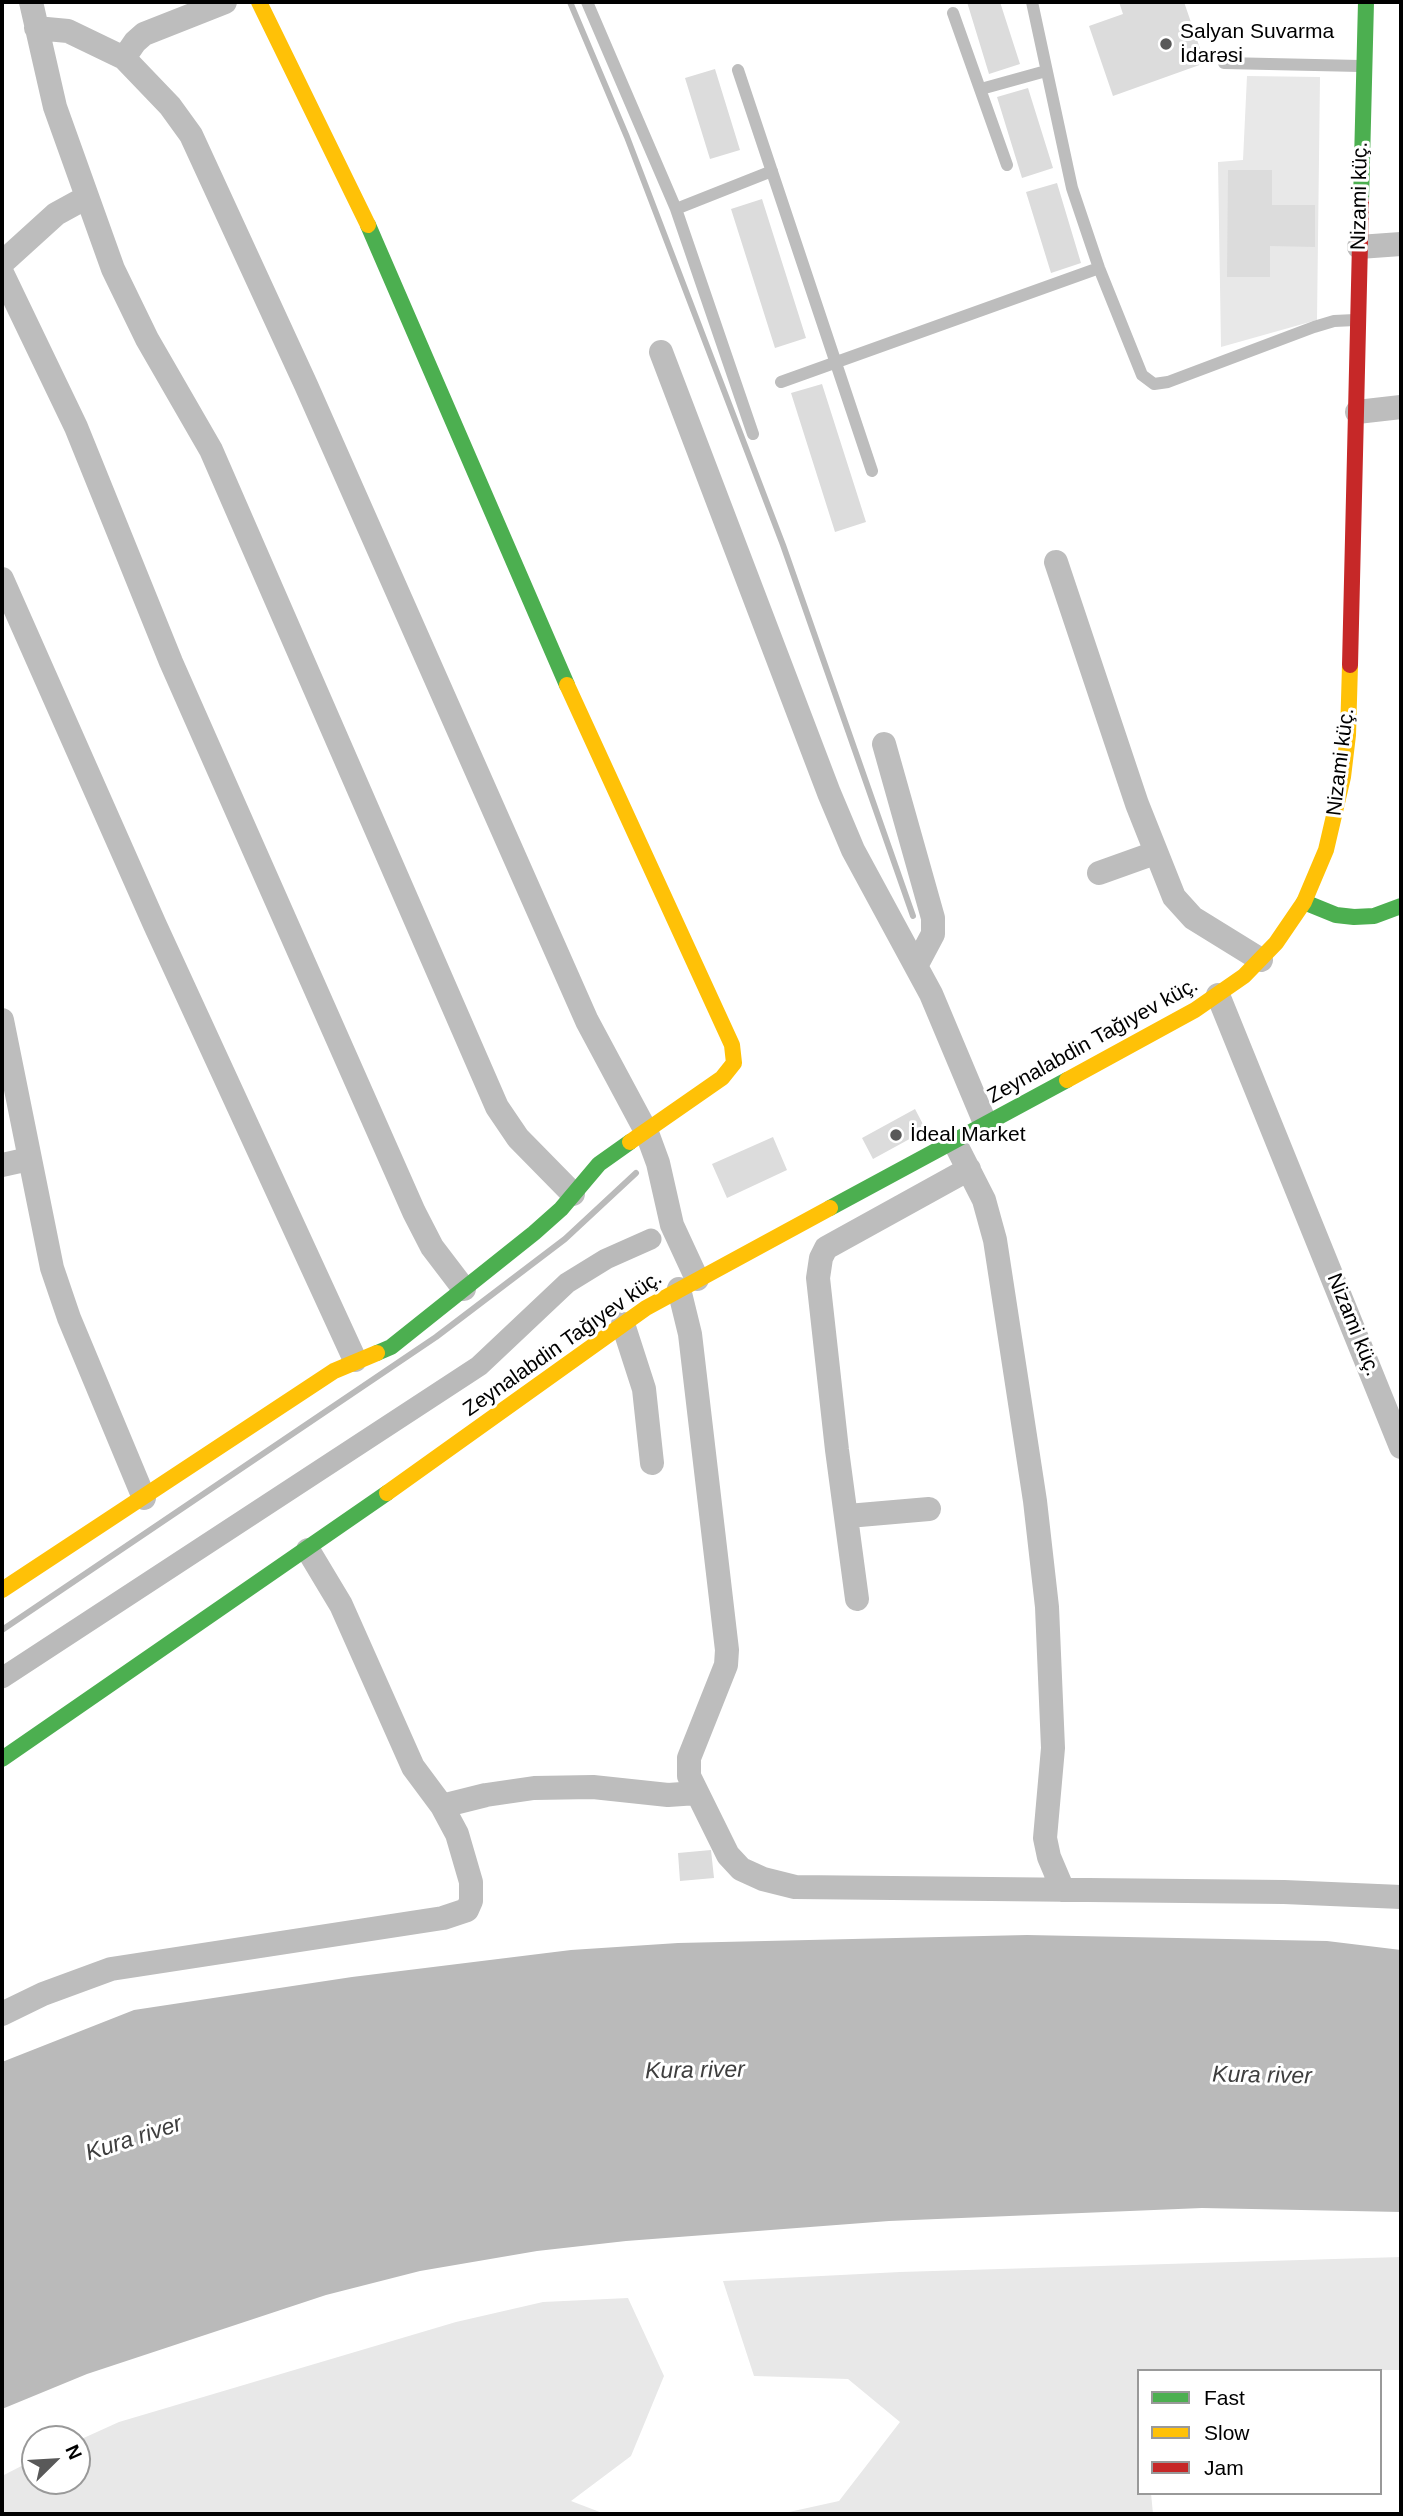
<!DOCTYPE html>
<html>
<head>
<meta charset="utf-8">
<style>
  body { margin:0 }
  #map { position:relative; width:1403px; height:2516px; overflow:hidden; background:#fff; font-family:Helvetica,sans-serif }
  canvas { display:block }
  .frame { position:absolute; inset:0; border:4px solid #000; pointer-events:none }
  .legend { position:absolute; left:1137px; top:2369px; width:245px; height:126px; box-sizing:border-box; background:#fff; border:2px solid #999; margin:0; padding:9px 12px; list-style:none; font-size:21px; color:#000 }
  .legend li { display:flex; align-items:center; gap:14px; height:35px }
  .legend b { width:35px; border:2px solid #999 }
  .north { position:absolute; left:21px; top:2425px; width:70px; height:70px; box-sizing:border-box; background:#fff; border:2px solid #999; border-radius:50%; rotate:66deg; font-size:19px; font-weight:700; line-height:28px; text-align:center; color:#000 }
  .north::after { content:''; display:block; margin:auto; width:24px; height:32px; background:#595959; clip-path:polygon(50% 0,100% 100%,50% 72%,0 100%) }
</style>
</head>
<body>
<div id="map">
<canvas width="1403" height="2516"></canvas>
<div class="frame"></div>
<ul class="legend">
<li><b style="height:9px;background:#4caf50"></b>Fast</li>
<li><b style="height:9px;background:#ffc107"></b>Slow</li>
<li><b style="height:9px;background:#c62828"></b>Jam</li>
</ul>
<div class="north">N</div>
</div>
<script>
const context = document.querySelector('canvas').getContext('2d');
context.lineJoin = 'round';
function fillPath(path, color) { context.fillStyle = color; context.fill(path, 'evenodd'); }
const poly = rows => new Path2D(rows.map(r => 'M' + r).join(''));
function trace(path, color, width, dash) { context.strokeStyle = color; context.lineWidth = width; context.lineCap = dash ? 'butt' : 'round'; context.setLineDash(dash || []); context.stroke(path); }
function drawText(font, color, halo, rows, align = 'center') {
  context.font = font + ' Helvetica,sans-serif'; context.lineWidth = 6; context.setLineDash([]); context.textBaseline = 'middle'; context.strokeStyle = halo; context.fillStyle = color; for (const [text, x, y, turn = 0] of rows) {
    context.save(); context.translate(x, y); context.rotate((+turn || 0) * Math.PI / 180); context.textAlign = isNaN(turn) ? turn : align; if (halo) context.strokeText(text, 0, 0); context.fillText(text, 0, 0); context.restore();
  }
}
fillPath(poly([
  [1247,76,1320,77,1317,320,1221,347,1218,162,1243,160],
  [1401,2257,1401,2370,1139,2371,1139,2493,1151,2493,1153,2514,780,2514,839,2501,900,2422,848,2379,754,2376,723,2281,900,2272],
  [628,2298,664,2376,631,2456,571,2501,605,2514,2,2514,2,2476,35,2459,35,2481,77,2481,77,2441,119,2422,456,2322,543,2302]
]), '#e8e8e8');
fillPath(poly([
  [1027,1935,1327,1941,1401,1950,1401,2212,1202,2208,889,2221,626,2241,537,2251,420,2271,326,2295,87,2374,2,2409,2,2062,134,2010,352,1977,571,1950,678,1943]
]), '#bababa');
trace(poly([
  [570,2,627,137,783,545,913,916],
  [2,1630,436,1337,565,1239,636,1173]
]), '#bababa', 6);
trace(poly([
  [2,1678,479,1366,567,1283,606,1259,651,1239]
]), '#bababa', 21);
fillPath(poly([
  [967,2,1000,2,1020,64,989,74],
  [1119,2,1184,2,1205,63,1113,96,1089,26,1123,14],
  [715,69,740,150,710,159,685,78],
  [1028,88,1053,168,1022,178,997,97],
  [1228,170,1272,170,1272,205,1315,205,1315,247,1270,246,1270,277,1227,277],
  [1057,183,1081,263,1051,273,1026,192],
  [762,199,806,338,775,348,731,209],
  [822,384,866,522,835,532,791,393],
  [915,1109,926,1130,873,1159,862,1138],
  [773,1137,787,1170,727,1198,712,1164],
  [711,1850,714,1878,680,1881,678,1853]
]), '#dcdcdc');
trace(poly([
  [587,2,676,209,753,434],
  [1032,2,1072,188,1099,268,1142,375,1154,384,1168,382,1314,327,1334,321,1355,320],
  [953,13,1007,165],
  [1224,63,1360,66],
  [738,70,872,471],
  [981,89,1046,71],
  [676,209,772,171],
  [781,382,1099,268]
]), '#bdbdbd', 12);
trace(poly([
  [31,2,55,107,113,269,147,339,211,450,497,1107,518,1138,573,1194],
  [36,28,68,31,124,58,170,106,191,135,306,385,587,1021,647,1133,658,1163,672,1225,697,1279],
  [124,58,135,42,144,34,225,2],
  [1359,247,1401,244],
  [2,263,56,214,87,197],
  [2,273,76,427,171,662,414,1212,432,1247,464,1289],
  [661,352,829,793,853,850,931,994,986,1125],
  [1357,412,1401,407],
  [1056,562,1137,804,1174,897,1193,918,1261,960],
  [2,579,155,925,355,1360],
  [884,744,933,918,933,934,916,966],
  [1099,873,1155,853],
  [1218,995,1401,1447],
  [2,1020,52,1268,69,1318,144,1498],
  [955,1143,984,1200,995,1240,1035,1501,1047,1607,1053,1748,1045,1838,1049,1857,1063,1890],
  [2,1165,29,1159],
  [679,1289,690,1334,727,1650,726,1665,689,1758,689,1776,728,1855,741,1869,763,1879,795,1887,1284,1892,1401,1897],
  [623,1324,644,1389,652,1463],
  [848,1516,929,1509],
  [857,1599,837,1450,818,1278,821,1258,826,1248,969,1169],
  [442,1806,486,1795,534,1788,593,1787,668,1795,697,1793],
  [2,2014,43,1994,111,1969,443,1918,467,1910,471,1901,471,1882,457,1834,442,1806,413,1767,341,1605,308,1550]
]), '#bdbdbd', 24);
trace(poly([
  [1361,201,1366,2],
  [368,225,567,685],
  [1304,902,1336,915,1354,917,1374,916,1401,906],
  [830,1208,1067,1080],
  [377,1353,391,1347,534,1233,561,1209,599,1164,630,1142],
  [2,1759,387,1493]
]), '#4caf50', 16);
trace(poly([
  [259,2,368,225],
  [567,685,732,1045,734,1063,722,1078,630,1142],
  [1067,1080,1195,1010,1244,976,1276,943,1304,902,1326,850,1343,777,1348,735,1350,665],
  [387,1493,646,1308,830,1208],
  [2,1590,334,1371,377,1353]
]), '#ffc107', 16);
trace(poly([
  [1350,665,1361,201]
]), '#c62828', 16);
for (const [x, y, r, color] of [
  [1166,44,7,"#595959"],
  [896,1135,7,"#595959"]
]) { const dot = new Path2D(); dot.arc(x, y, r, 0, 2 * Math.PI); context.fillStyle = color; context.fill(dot); trace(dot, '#fff', 2.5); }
drawText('21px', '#000', '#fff', [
  ["Salyan Suvarma",1180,32],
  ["İdarəsi",1180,56],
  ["İdeal Market",910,1135]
], 'left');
drawText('21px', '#000', '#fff', [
  ["Nizami küç.",1360,196,-89],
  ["Nizami küç.",1341,762,-83],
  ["Zeynalabdin Tağıyev küç.",1093,1041,-29],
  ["Nizami küç.",1353,1325,68],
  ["Zeynalabdin Tağıyev küç.",563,1344,-35]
]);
drawText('italic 23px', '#3e3e3e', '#fff', [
  ["Kura river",695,2071,-1],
  ["Kura river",1262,2076,1],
  ["Kura river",134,2139,-18]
]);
</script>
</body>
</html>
